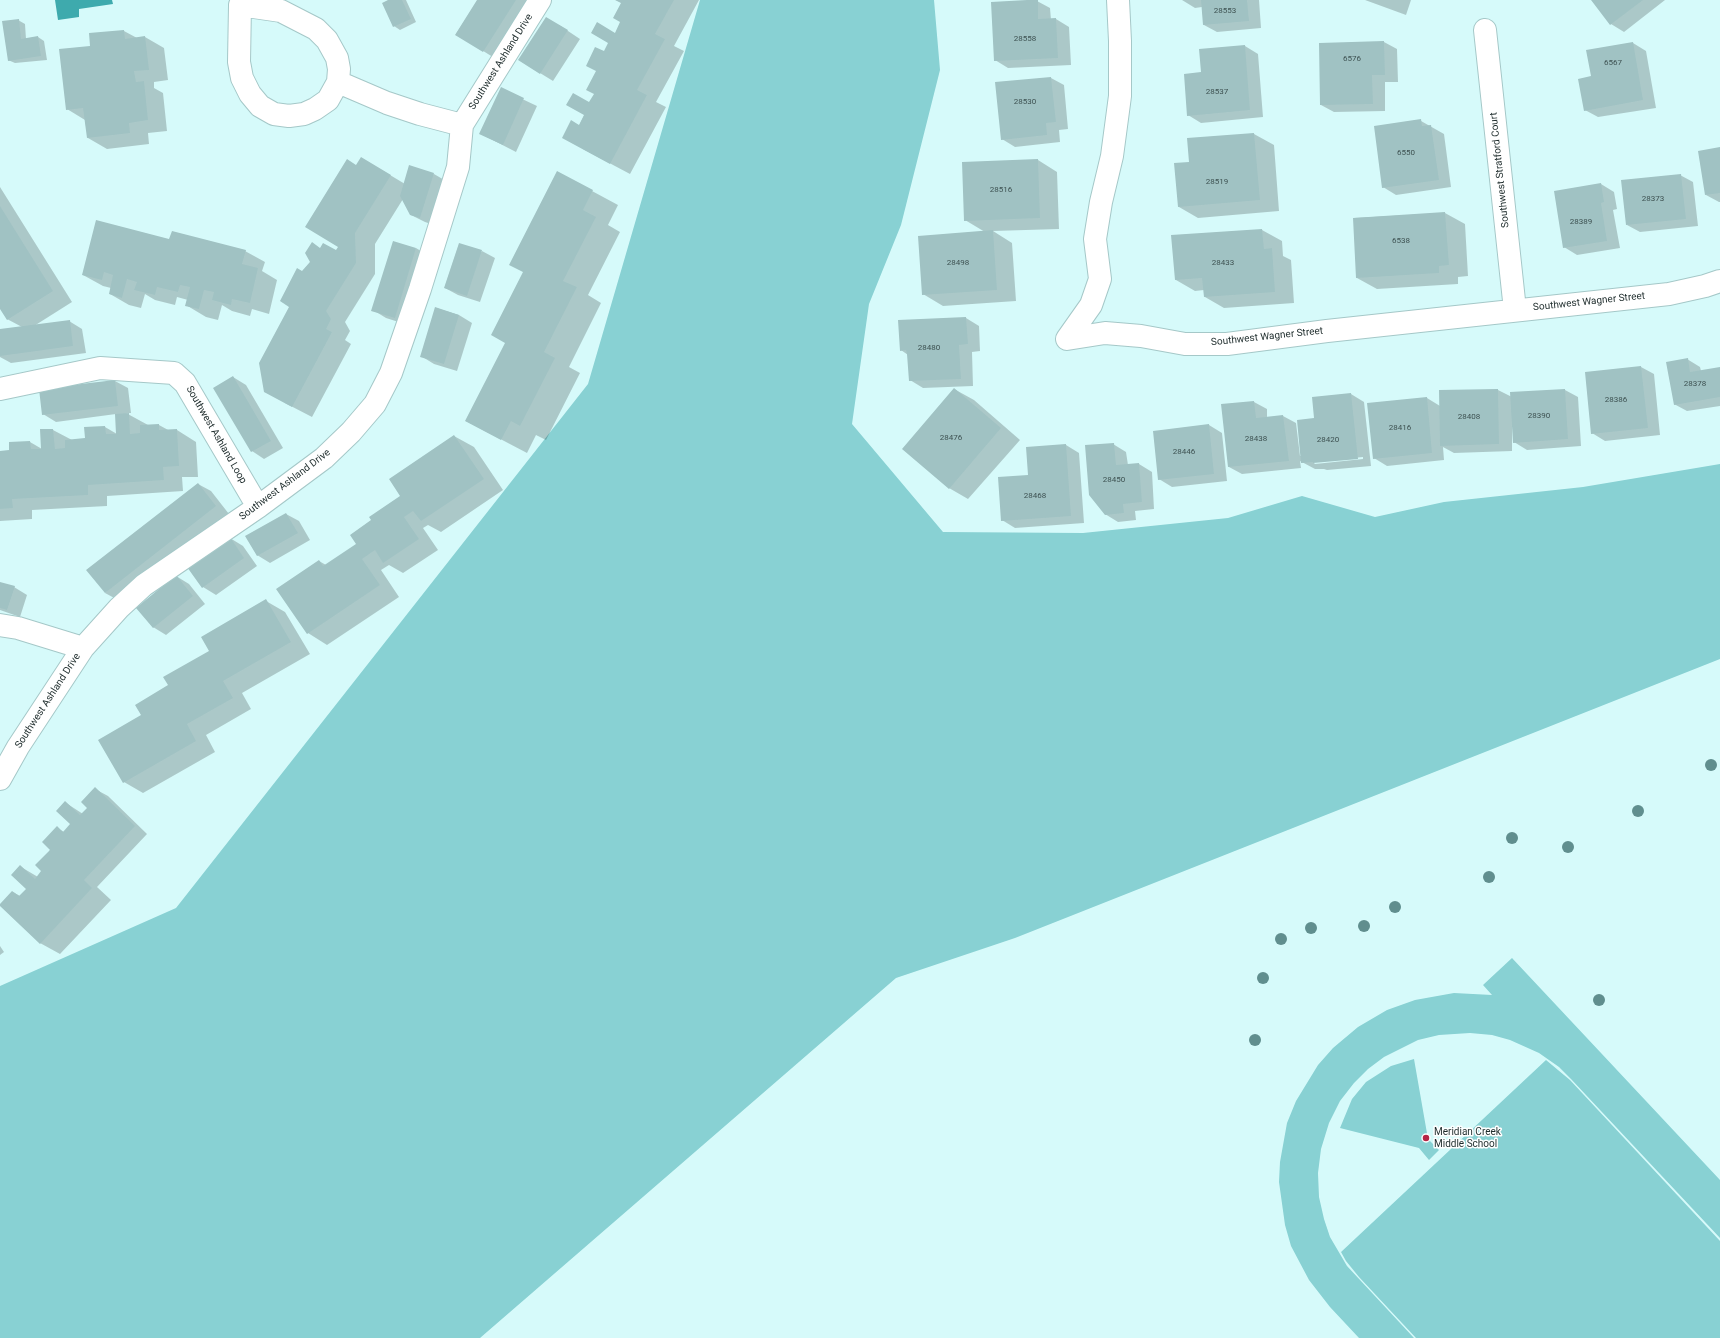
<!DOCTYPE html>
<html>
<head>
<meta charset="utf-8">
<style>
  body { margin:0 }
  canvas { display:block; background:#d6fafa }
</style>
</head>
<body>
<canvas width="1720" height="1338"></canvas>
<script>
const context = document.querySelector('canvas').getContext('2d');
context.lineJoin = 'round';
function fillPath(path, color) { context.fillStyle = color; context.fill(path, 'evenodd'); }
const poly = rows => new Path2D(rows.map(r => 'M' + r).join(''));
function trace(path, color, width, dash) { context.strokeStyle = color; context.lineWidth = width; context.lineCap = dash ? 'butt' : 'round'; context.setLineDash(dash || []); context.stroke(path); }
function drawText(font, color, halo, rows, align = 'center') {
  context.font = font + ' Roboto,sans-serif'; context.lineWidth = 3; context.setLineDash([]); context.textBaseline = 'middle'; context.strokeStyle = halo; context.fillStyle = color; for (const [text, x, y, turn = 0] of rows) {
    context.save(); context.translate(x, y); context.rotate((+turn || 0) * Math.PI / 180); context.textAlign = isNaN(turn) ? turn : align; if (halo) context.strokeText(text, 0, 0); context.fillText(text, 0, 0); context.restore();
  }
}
fillPath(poly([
  [700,0,934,0,940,70,901,225,869,304,852,424,943,532,1083,533,1228,518,1302,496,1375,517,1444,502,1583,487,1720,464,1720,659,1015,938,896,978,480,1338,0,1338,0,986,176,908,588,384],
  [1512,958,1720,1180,1720,1238,1571,1079,1559,1067,1539,1053,1510,1040,1492,1035,1470,1033,1439,1035,1418,1040,1384,1057,1368,1069,1354,1083,1340,1101,1329,1123,1321,1149,1318,1173,1319,1197,1324,1219,1330,1237,1347,1266,1414,1338,1359,1338,1330,1307,1309,1280,1291,1246,1285,1225,1279,1182,1280,1162,1287,1123,1296,1101,1318,1065,1333,1048,1358,1027,1387,1010,1415,1000,1454,993,1492,995,1483,985],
  [1414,1059,1428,1139,1439,1150,1429,1160,1419,1148,1340,1128,1352,1099,1366,1082,1391,1066],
  [1546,1060,1570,1080,1720,1241,1720,1338,1416,1338,1359,1277,1346,1261,1341,1252]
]), '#88d1d3');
fillPath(poly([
  [55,0,112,0,113,4,79,9,79,17,58,20]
]), '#3eaaad');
fillPath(poly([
  [390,0,406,0,416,22,400,30,394,26],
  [478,0,534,0,496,59,456,34],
  [616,0,699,0,674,46,684,51,656,102,666,107,630,174,583,149,579,126,595,94,597,71,604,53,622,22,622,3],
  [1182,0,1259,0,1261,28,1217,32,1204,25,1202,7,1195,8],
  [1365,0,1411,0,1406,15],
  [1592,0,1665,0,1624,32,1611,24],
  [1037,1,1050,8,1051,20,1056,19,1069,27,1071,65,1008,68,995,60],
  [18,20,25,24,26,39,38,37,44,41,47,60,15,63,8,60],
  [559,25,580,39,553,81,540,73],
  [124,31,137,38,145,37,164,48,168,80,154,82,154,88,163,93,167,131,148,133,149,144,107,149,88,138,85,120,67,109,92,47],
  [1384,42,1397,49,1398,82,1385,82,1385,111,1334,112,1321,105],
  [1633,43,1646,51,1656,108,1598,117,1585,110,1592,77],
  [1245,46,1258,54,1263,117,1201,123,1188,115,1202,73],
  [1051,78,1064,85,1068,129,1059,130,1060,142,1015,147,1002,139,996,83],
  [501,89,537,106,516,152,481,134],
  [1421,121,1444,134,1451,187,1396,195,1383,187],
  [1254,134,1274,145,1279,211,1198,218,1179,207,1190,163,1188,139],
  [1720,148,1720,202,1719,202,1706,195],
  [1038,160,1057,172,1059,229,993,231,1012,243,1016,301,943,306,923,294,985,232,965,220],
  [356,166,380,169,405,184,434,174,446,181,434,225,425,222,411,215,403,199,375,244,375,274,345,322,350,331,345,340,351,344,312,417,285,403,290,307,302,272,321,249,336,252,339,246],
  [1680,175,1693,182,1698,226,1640,232,1627,225],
  [1601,184,1614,192,1617,209,1613,210,1620,248,1577,255,1564,247],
  [0,187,72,302,34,326,69,321,82,329,86,353,11,363,0,357,0,330,22,327,7,319,0,307],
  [592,191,618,205,608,225,620,232,588,295,601,303,569,367,580,373,546,440,536,435,527,453,466,421,506,343,524,272,511,265],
  [1445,213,1465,224,1468,276,1458,277,1458,284,1377,289,1357,278,1354,218],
  [1262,230,1282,241,1283,256,1291,260,1294,303,1224,308,1205,297,1204,290,1195,291,1176,280,1172,236],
  [170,241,245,251,265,262,262,271,277,280,269,314,252,309,250,316,232,311,222,305,218,320,206,317,186,305,188,300,177,297,175,305,155,300,145,294,141,308,129,305,110,294,111,288,103,286,83,275],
  [416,248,429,256,408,325,386,318,373,310],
  [482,251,495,258,480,302,458,295,445,288],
  [436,308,459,315,472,323,457,371,434,364,421,356],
  [966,318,979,326,980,351,972,352,973,386,923,388,910,380,908,355,901,350],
  [1687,359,1700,367,1701,371,1720,368,1720,406,1687,411,1674,404],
  [1641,367,1654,374,1660,435,1605,441,1592,433],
  [233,377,246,385,283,448,264,459,252,451],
  [115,381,128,388,131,413,126,413,148,425,159,425,170,431,177,430,196,442,198,477,182,477,183,491,107,496,107,506,32,510,32,519,0,521,0,452,10,451,30,442,42,449,41,430,53,430,72,440,86,439,105,427,117,434,116,414,56,422,43,414,40,390],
  [954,389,974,400,1020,440,968,499,949,488],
  [1498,390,1512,397,1565,390,1578,397,1581,446,1527,450,1514,442,1513,426,1512,426,1512,451,1454,453,1443,447,1444,460,1387,466,1374,458,1427,398,1440,406,1440,391],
  [1351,394,1364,402,1371,466,1327,470,1324,469,1315,469,1300,461,1301,468,1242,474,1229,467,1254,402,1267,409,1267,418,1283,416,1296,423,1300,456,1302,456,1316,419,1313,398],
  [1363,457,1363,459,1315,464,1313,462],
  [1209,425,1222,433,1227,481,1172,487,1159,479],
  [454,436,474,447,503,490,441,532,428,525,423,528,438,550,403,573,389,565,381,570,399,597,327,645,308,633,278,589,319,561,326,565,357,544,373,520,401,496],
  [1113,444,1126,452,1128,465,1139,464,1152,472,1154,509,1135,511,1136,520,1118,522,1105,514],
  [1066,445,1079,453,1084,523,1015,528,1002,520,1029,475],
  [198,484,211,491,229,514,118,600,105,593],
  [286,514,299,521,310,540,270,563,257,555],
  [230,538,243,546,257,566,216,595,203,587,189,567],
  [176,576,189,584,205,604,166,635,153,627],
  [0,583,14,587,27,595,20,617,0,610],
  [266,601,285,612,310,654,242,693,251,709,206,735,215,752,143,793,124,782,142,715,170,686],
  [95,789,108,796,147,834,97,887,111,900,60,954,40,943,13,892,20,896,27,889,21,867,38,877,43,871,57,828,64,832,72,824,66,803,83,814,89,808],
  [0,946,4,952,0,955]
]), '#0003');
fillPath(poly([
  [388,0,402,0,411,19,393,27,382,3],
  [477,0,516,0,483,52,455,35],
  [615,0,674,0,655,34,665,39,637,90,647,95,610,164,562,138,571,120,579,125,584,115,566,105,573,93,589,102,594,94,586,90,596,71,586,66,595,47,604,51,608,43,591,33,597,22,615,33,620,22,613,18,621,3],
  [1027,0,1038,0,1038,19,1056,18,1058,58,994,61,991,2],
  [1201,0,1247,0,1249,21,1203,25],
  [1591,0,1643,0,1610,25],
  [546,17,568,30,540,74,518,60],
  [19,19,21,39,38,36,41,56,8,61,2,21],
  [124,30,125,39,145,36,149,70,134,71,136,82,144,81,148,120,129,123,130,133,87,138,83,108,66,110,59,49,90,46,89,33],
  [1384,41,1385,75,1372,75,1373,104,1320,105,1319,43],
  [1633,42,1643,100,1584,111,1578,79,1591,76,1586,50],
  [1245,45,1250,110,1187,116,1184,74,1201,72,1199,49],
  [1051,77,1056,122,1046,123,1047,135,1001,140,995,82],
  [501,87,524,98,503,145,479,134],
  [1421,119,1422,126,1431,125,1439,180,1382,188,1374,126],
  [1254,133,1260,200,1178,207,1174,163,1189,162,1187,138],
  [1720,147,1720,193,1705,195,1698,151],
  [361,157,391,175,355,233,356,263,326,311,331,319,326,329,332,332,292,407,264,392,259,363,289,307,280,301,297,268,302,271,310,262,305,253,312,242,320,248,323,243,336,250,338,247,305,227,347,159,356,165],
  [1038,159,1040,218,964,221,962,162],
  [409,165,434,173,420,218,410,215,400,196],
  [557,171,593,190,583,210,596,217,563,281,577,287,544,352,555,358,520,426,511,421,501,440,465,421,505,343,491,335,523,272,509,265],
  [1681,174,1686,219,1626,225,1621,180],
  [1601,183,1604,202,1601,203,1607,241,1563,248,1554,191],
  [0,206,53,291,7,320,0,309],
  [1445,212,1449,265,1439,266,1439,273,1356,278,1353,218],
  [96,220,169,239,172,231,246,250,242,264,258,268,250,303,232,299,231,305,212,300,214,292,204,290,199,309,185,306,190,287,180,285,178,292,157,287,155,295,134,290,137,282,127,279,122,298,109,294,113,275,104,272,102,280,82,275],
  [1262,229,1264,249,1272,248,1275,292,1204,297,1202,278,1175,280,1171,235],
  [993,230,997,290,922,295,918,236],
  [393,241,416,248,395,318,371,311],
  [459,243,482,250,467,296,444,288],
  [435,307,459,315,444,364,420,357],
  [966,317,968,344,959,345,961,379,909,381,907,354,906,350,900,351,898,320],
  [70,320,73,346,0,356,0,329],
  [1688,358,1690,372,1720,367,1720,397,1674,405,1666,362],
  [1641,366,1648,428,1591,434,1585,372],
  [233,376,271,441,251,452,213,388],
  [115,380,118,406,42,415,39,389],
  [954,388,1001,428,949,489,902,449],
  [1498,389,1499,444,1440,446,1439,390],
  [1565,389,1568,439,1513,443,1510,392],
  [1351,393,1358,459,1313,463,1313,462,1301,463,1297,420,1314,418,1312,397],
  [1427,397,1432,453,1373,459,1367,403],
  [1254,401,1256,418,1283,415,1289,461,1228,467,1221,404],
  [129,413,130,434,140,433,140,425,159,424,159,430,177,429,179,466,163,467,164,480,88,485,88,495,12,499,13,508,0,509,0,451,9,450,9,442,30,441,31,449,41,449,40,429,53,429,55,449,65,448,65,440,85,438,84,427,105,426,106,434,116,434,115,414],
  [1209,424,1214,474,1158,480,1153,431],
  [454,435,484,479,421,521,413,511,404,517,419,539,383,563,375,550,362,559,380,585,307,634,276,589,319,560,323,566,356,544,350,535,371,520,369,517,400,496,389,479],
  [1114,443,1116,465,1139,463,1142,502,1123,504,1124,513,1105,515,1089,495,1085,445],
  [1066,444,1071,516,1001,521,998,477,1028,475,1026,447],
  [198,483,216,506,105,593,86,570],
  [286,513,298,533,257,556,245,536],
  [230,537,244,558,202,588,187,567],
  [176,575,193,596,153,628,136,608],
  [0,582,15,586,7,610,0,608],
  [266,599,291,642,223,681,233,698,187,724,196,741,123,783,98,740,141,715,135,705,168,685,163,677,209,651,201,637],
  [95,787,135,826,84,880,92,888,40,944,0,906,0,904,12,891,19,896,26,889,11,875,20,865,35,879,41,871,35,865,50,850,42,842,57,826,63,832,70,824,56,811,65,801,80,815,87,808,81,802]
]), '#a0c2c3');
const street = poly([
  [1118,0,1120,41,1120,96,1112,156,1101,202,1095,239,1100,279,1091,305,1067,339,1105,333,1141,336,1185,344,1227,344,1327,331,1669,294,1705,286,1720,281],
  [240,5,281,11,316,29,327,40,337,58,339,69,338,82,328,100,315,109,304,114,289,116,274,114,260,106,250,94,242,78,239,62,240,5],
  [1485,30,1515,310],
  [462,125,540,0],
  [0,389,100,368,174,373,185,383,258,507],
  [0,625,18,628,83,648],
  [0,779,18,747,83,648,119,608,144,585,258,507,324,458,351,432,375,404,391,373,420,289,458,167,462,125,420,114,387,103,338,82]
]);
trace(street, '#a5c8c8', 24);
trace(street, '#fff', 22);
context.fillStyle = '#608e8e';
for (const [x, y] of [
  [1711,765],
  [1638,811],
  [1512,838],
  [1568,847],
  [1489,877],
  [1395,907],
  [1364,926],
  [1311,928],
  [1281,939],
  [1263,978],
  [1599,1000],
  [1255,1040]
]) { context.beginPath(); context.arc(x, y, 6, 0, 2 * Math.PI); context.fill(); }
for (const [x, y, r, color] of [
  [1426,1138,4,"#b52445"]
]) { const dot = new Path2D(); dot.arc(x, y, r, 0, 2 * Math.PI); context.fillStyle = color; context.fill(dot); trace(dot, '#fff', 1.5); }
drawText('8px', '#3e5252', null, [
  ["28553",1225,11],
  ["28558",1025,39],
  ["6576",1352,59],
  ["6567",1613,63],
  ["28537",1217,92],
  ["28530",1025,102],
  ["6550",1406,153],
  ["28519",1217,182],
  ["28516",1001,190],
  ["28373",1653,199],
  ["28389",1581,222],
  ["6538",1401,241],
  ["28498",958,263],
  ["28433",1223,263],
  ["28480",929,348],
  ["28378",1695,384],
  ["28386",1616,400],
  ["28390",1539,416],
  ["28408",1469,417],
  ["28416",1400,428],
  ["28476",951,438],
  ["28438",1256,439],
  ["28420",1328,440],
  ["28446",1184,452],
  ["28450",1114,480],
  ["28468",1035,496]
]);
drawText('10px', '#1e2c2c', '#fff', [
  ["Southwest Ashland Drive",501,62,-58],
  ["Southwest Stratford Court",1500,170,-96],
  ["Southwest Wagner Street",1589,302,-6],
  ["Southwest Wagner Street",1267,337,-6],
  ["Southwest Ashland Loop",216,435,60],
  ["Southwest Ashland Drive",285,485,-37],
  ["Southwest Ashland Drive",48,701,-57]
]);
drawText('10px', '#1e2c2c', '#fff', [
  ["Meridian Creek",1434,1132],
  ["Middle School",1434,1144]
], 'left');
</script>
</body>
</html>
